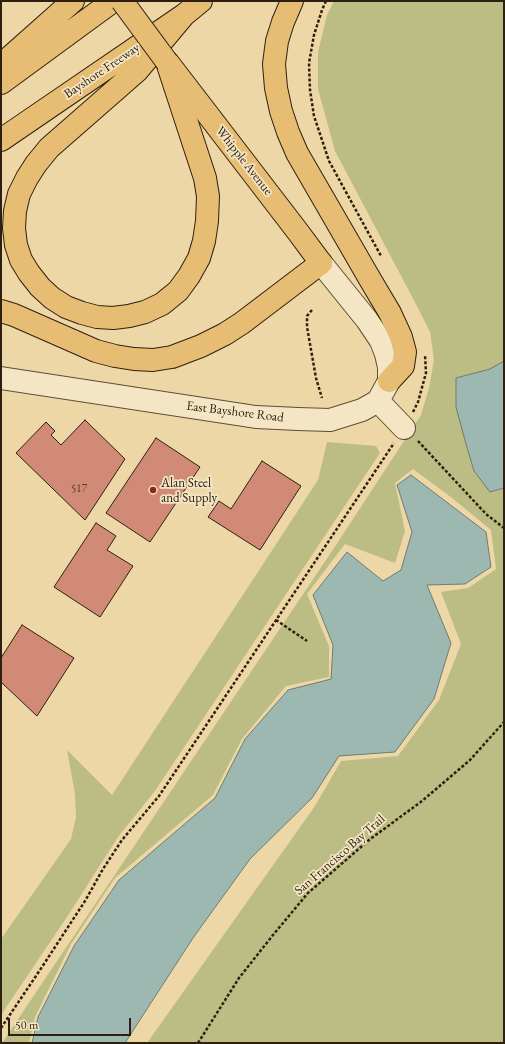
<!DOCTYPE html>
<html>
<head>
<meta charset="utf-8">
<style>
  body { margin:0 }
  #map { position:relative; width:505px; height:1044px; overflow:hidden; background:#eed7a6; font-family:"EB Garamond",serif }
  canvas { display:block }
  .frame { position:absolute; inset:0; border:2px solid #2e2010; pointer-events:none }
  .scale { position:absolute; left:8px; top:1018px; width:123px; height:18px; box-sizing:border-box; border:2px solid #2e2010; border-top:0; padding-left:5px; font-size:12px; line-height:14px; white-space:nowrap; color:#2e2010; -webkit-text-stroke:3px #f4e5c5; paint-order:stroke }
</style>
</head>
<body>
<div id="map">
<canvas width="505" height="1044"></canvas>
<div class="frame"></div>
<div class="scale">50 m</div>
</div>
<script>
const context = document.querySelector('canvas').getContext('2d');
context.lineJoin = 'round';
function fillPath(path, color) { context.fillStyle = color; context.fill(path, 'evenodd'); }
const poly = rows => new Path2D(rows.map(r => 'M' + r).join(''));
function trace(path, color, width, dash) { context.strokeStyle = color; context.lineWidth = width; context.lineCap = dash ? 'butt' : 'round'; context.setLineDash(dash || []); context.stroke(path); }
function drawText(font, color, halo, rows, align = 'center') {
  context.font = font + ' "EB Garamond",serif'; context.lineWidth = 3.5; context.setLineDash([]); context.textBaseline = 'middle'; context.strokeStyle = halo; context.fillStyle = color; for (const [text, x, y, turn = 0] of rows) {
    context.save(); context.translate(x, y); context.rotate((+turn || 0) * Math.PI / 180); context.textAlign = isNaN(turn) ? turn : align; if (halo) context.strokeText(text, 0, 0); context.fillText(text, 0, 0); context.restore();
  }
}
fillPath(poly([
  [334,1,504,1,504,1043,147,1043,315,806,341,761,398,756,439,700,461,644,441,592,468,588,496,569,491,530,452,498,413,469,395,483,405,531,395,563,345,544,307,594,329,646,329,677,286,686,242,739,213,795,115,878,71,944,35,1017,29,1043,2,1043,332,551,421,415,429,388,434,360,430,332,418,308,335,151,318,89,318,52,327,15],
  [327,442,376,446,380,453,155,791,118,837,69,914,1,1015,1,939,71,839,76,817,75,794,67,750,112,795,318,480]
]), '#bcbd84');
const water = poly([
  [504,361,504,488,490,492,474,471,466,444,456,407,456,378,490,369,504,361],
  [411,475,486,532,491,567,465,584,427,585,451,643,434,699,395,752,339,756,312,798,250,859,193,938,125,1043,32,1043,38,1017,74,946,119,880,215,798,245,739,288,690,331,679,333,645,313,595,347,552,383,581,401,570,412,532,397,485,411,475]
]);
fillPath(water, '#9cb8b0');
trace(water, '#707b70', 1);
const building = poly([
  [85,420,125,459,85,520,16,453,46,422,55,431,51,435,61,445,85,420],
  [156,438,200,467,150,542,106,513,156,438],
  [262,461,301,486,260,550,208,517,219,501,231,509,262,461],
  [96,523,116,536,107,550,133,566,100,617,54,587,96,523],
  [22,625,74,658,37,716,1,682,1,658,22,625]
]);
fillPath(building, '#d08a76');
trace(building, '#2e2010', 1);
const minor = poly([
  [1,378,256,417,298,419,330,420,362,410,378,401,389,381,389,367,386,354,381,341,367,320,321,263],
  [378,401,404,428]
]);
const major = poly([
  [169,64,298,232,321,263]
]);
const highway = poly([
  [292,1,283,22,277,41,274,64,276,88,281,111,288,132,297,153,371,281,390,313,401,337,405,352,403,366,389,381],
  [167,62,205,178,208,196,207,221,204,241,199,258,189,276,178,291,162,304,145,312,129,316,113,318,97,317,82,313,66,307,52,298,40,287,29,273,21,260,16,245,14,228,15,211,19,194,27,178,36,164,49,148,137,71,184,15],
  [1,65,73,1],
  [1,83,113,1],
  [1,140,184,15,201,1],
  [1,311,14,315,96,351,115,356,134,359,153,360,172,357,201,346,225,334,242,323,321,263]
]);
trace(minor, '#5e4e36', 24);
trace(major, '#2e2010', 24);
trace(highway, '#2e2010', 24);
trace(poly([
  [326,1,322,10,314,35,309,63,310,90,314,116,329,161,381,256],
  [312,310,307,316,307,327,316,378,322,398],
  [413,412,418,402,426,373,425,355],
  [418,441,486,514,504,528],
  [276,620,307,641],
  [1,1028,42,967,85,901,103,869,122,840,159,796,394,443],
  [198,1043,239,978,273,935,308,893,369,840,422,801,470,760,504,722]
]), '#2e2010', 2.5, [3, 2]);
trace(minor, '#f4e5c5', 22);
trace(major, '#e7bc73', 22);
trace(highway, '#e7bc73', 22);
const majorBridge = poly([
  [122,1,167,62]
]);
trace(majorBridge, '#2e2010', 24, []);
trace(majorBridge, '#e7bc73', 22);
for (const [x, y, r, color] of [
  [153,490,4,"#8f2418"]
]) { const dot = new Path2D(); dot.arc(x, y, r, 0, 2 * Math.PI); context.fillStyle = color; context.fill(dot); trace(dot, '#f4e5c5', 1.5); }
drawText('11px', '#563a2a', null, [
  ["517",79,489]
]);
drawText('13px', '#2e2010', '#f4e5c5', [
  ["Bayshore Freeway",102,71,-34],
  ["Whipple Avenue",244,161,52],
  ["East Bayshore Road",235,412,7],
  ["San Francisco Bay Trail",340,855,-41]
]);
drawText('13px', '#2e2010', '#f4e5c5', [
  ["Alan Steel",161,483],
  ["and Supply",161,498]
], 'left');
</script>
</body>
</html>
